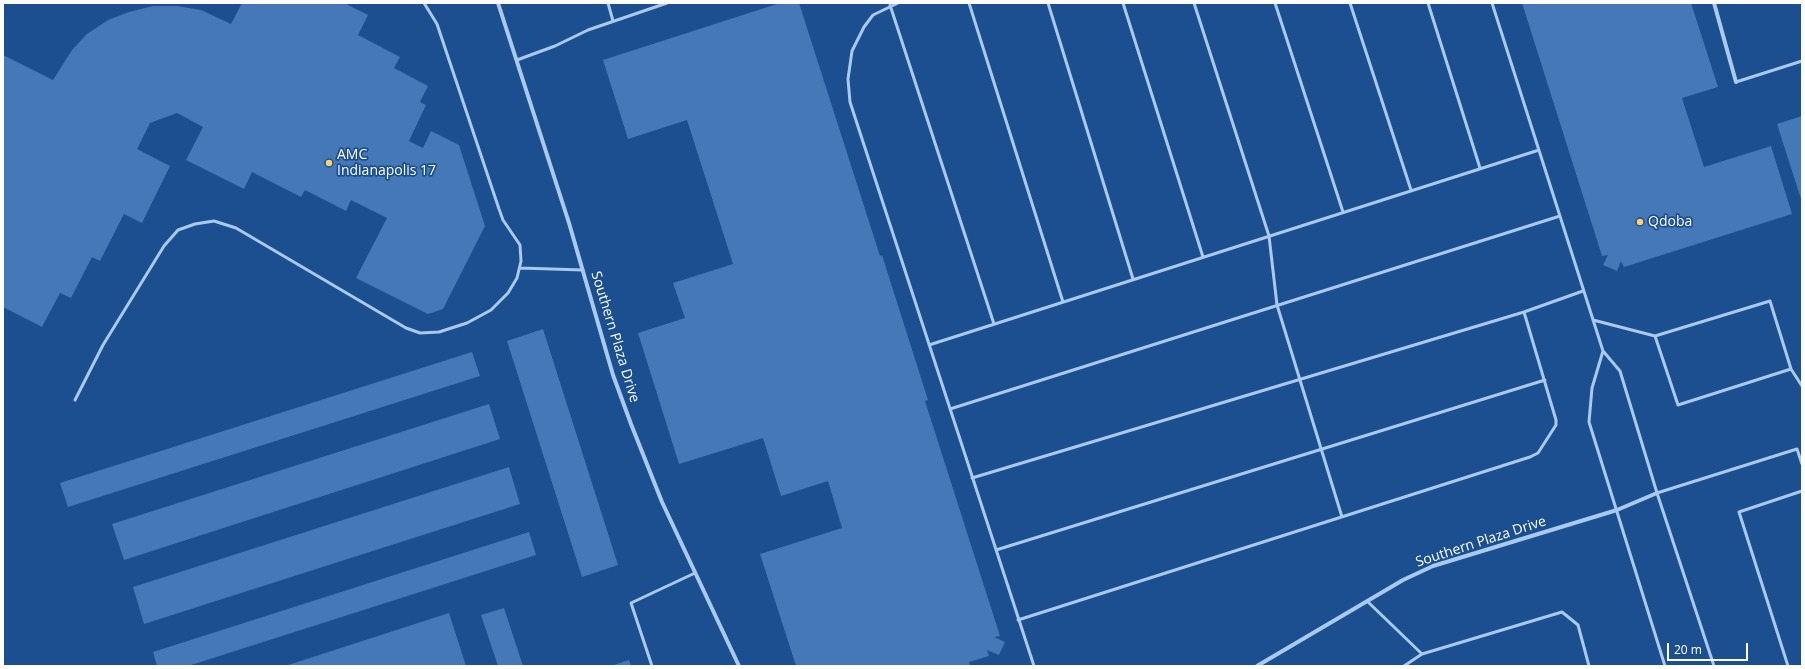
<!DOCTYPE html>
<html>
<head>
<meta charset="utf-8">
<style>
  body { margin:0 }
  #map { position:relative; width:1805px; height:669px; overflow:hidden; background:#1b4f8f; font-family:"Open Sans",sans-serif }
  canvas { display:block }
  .frame { position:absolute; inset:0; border:4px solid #fff; pointer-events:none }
  .scale { position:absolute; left:1667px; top:643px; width:81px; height:18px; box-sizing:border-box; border:2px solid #fff; border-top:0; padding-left:5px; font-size:12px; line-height:14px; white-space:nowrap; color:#fff; -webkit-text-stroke:3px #1b4f8f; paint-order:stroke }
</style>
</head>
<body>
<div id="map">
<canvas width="1805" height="669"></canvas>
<div class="frame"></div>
<div class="scale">20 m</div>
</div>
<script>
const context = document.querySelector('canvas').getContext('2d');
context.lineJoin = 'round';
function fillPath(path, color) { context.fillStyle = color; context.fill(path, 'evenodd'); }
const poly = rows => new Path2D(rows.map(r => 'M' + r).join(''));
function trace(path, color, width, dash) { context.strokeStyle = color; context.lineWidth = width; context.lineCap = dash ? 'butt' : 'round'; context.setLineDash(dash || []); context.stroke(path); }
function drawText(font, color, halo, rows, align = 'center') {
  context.font = font + ' "Open Sans",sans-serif'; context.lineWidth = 3.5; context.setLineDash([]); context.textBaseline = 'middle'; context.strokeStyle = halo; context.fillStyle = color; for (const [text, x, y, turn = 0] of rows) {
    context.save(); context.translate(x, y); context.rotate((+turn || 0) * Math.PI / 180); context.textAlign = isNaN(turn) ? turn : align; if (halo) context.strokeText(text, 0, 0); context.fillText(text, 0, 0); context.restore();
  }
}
fillPath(poly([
  [242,3,344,3,368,15,358,35,400,57,394,68,428,86,420,102,426,105,409,141,423,148,431,131,459,145,485,226,443,309,428,314,356,278,387,218,351,200,346,211,305,190,301,197,252,172,244,189,186,160,203,127,177,113,150,123,137,149,170,166,142,223,124,214,100,261,92,257,71,298,60,293,42,327,3,307,3,55,53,80,72,50,87,34,108,20,129,12,153,6,177,6,201,10,231,24],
  [780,3,799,3,880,256,882,255,928,400,925,401,1000,636,994,637,1005,642,999,655,987,650,989,656,969,662,970,666,796,666,760,554,842,528,828,481,781,496,763,438,679,464,638,333,685,318,673,283,733,264,687,120,628,139,603,60],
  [1522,3,1691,3,1718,87,1682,98,1704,167,1771,146,1792,214,1624,267,1621,261,1617,271,1603,265,1608,255,1602,256],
  [1802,116,1802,202,1777,124],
  [543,329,618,565,582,577,507,341],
  [472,352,480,376,68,507,60,483],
  [489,404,500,439,124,560,112,524],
  [509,467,520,504,144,624,133,587],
  [529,532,536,555,188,666,157,666,153,652],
  [504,608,523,666,498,666,481,615],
  [449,613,466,666,285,666],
  [629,660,631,666,611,666]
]), '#4478b7');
trace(poly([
  [608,3,613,21],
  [898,3,873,15,864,27,852,51,848,79,850,102,1034,666],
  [969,3,1063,302],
  [1048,3,1133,279],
  [1123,3,1203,257],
  [1194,3,1269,236,1277,305,1342,517],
  [1275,3,1343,212],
  [1350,3,1411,190],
  [1428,3,1480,168],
  [1492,3,1603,351,1620,371,1657,493,1714,666],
  [890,5,994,324],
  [517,60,555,46,588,30,667,3],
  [1736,82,1802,61],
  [520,268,583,270],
  [1593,320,1655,336,1678,405,1791,369,1770,301,1655,336],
  [929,345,1539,150],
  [1603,351,1592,388,1589,422,1665,666],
  [1791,369,1802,386],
  [75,400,103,345,164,246,178,230,195,224,214,221,236,228,406,328,420,333,439,332,467,323,491,310,508,293,517,278,521,261,520,245,503,220,499,209,437,24,424,3],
  [950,409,1560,216],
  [972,478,1524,312,1583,291],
  [1657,493,1797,449,1802,464],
  [996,550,1545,380],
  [1367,601,1422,654,1562,612,1578,625,1589,666],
  [1018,620,1530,457,1538,453,1556,425,1556,420,1524,312],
  [652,666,631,603,695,573],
  [1404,666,1422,654],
  [1788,666,1739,512,1802,491]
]), '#a9c9ee', 3);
trace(poly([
  [498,3,569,223,613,375,631,424,662,502,739,666],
  [1714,3,1736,82],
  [1257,666,1403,580,1433,566,1617,510,1657,493]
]), '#a9c9ee', 4);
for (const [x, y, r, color] of [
  [329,163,4,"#ffd166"],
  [1640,222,4,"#ffd166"]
]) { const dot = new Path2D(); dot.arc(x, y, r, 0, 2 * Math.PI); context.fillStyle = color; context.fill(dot); trace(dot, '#1b4f8f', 1.5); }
drawText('14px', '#fff', '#1b4f8f', [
  ["AMC",337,155],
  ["Indianapolis 17",337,171],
  ["Qdoba",1648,222]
], 'left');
drawText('14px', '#fff', '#1b4f8f', [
  ["Southern Plaza Drive",615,337,73],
  ["Southern Plaza Drive",1481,542,-18]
]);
</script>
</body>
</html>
